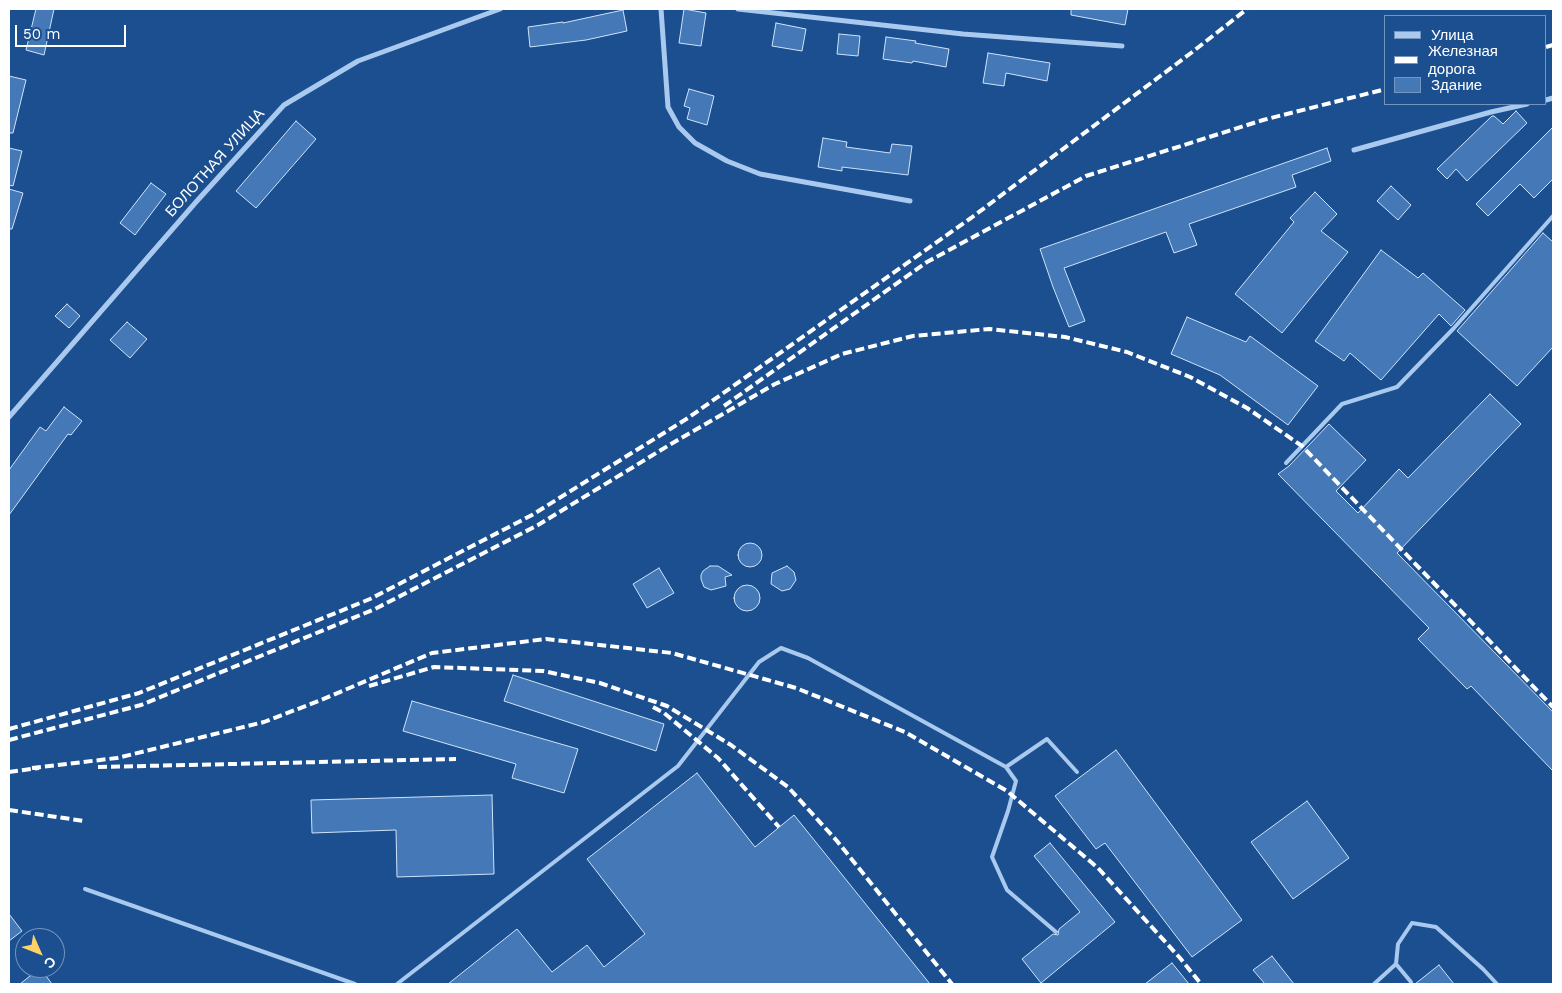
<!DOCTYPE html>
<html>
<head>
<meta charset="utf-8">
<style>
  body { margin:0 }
  #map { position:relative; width:1562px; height:993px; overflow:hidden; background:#1b4f8f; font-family:"Work Sans",sans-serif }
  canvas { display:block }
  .frame { position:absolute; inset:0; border:10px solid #fff; pointer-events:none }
  .legend { position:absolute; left:1384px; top:15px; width:162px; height:90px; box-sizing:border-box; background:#1b4f8f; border:1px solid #7695bc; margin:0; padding:6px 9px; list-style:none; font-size:15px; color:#fff }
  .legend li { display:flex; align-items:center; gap:10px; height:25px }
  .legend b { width:25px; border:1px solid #7695bc }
  .north { position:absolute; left:15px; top:928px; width:50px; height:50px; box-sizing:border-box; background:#1b4f8f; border:1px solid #7695bc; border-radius:50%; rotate:134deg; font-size:14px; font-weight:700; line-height:20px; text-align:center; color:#fff }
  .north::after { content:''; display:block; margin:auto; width:18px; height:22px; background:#ffd166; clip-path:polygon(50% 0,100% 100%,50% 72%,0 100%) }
  .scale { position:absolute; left:15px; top:25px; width:111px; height:22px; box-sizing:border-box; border:2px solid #fff; border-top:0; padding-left:6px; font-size:15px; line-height:18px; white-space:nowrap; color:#fff; -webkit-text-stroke:4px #1b4f8f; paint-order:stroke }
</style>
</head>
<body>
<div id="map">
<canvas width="1562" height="993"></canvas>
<div class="frame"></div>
<ul class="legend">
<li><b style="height:6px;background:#a9c9ee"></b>Улица</li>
<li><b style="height:6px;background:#fff"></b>Железная дорога</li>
<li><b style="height:14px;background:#4478b7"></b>Здание</li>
</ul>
<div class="north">С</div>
<div class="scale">50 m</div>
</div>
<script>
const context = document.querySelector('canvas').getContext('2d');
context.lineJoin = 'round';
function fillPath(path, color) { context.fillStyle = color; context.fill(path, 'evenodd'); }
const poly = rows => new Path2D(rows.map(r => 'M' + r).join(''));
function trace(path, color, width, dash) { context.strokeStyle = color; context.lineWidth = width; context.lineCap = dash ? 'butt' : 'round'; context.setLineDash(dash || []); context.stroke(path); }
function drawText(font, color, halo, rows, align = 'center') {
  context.font = font + ' "Work Sans",sans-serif'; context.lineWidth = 5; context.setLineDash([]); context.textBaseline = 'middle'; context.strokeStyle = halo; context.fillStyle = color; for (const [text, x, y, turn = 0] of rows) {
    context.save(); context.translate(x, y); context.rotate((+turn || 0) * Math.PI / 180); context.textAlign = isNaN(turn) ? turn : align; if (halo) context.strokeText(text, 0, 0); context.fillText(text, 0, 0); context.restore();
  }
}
const building = poly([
  [36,9,54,9,44,55,26,50,36,9],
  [684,9,706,13,701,46,679,43,684,9],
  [1071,9,1128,9,1125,25,1071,15,1071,9],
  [623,10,627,31,586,40,530,47,528,27,563,22,563,23,623,10],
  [776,23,806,29,802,51,772,46,776,23],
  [839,34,860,36,858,56,837,54,839,34],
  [886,37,916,41,915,43,949,49,946,67,913,61,912,63,883,59,886,37],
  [988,53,1050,63,1047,81,1006,73,1004,86,983,83,988,53],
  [9,76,26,80,13,133,9,133,9,76],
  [689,89,714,96,707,125,687,119,690,108,684,106,689,89],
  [1516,111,1527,123,1467,181,1456,169,1447,179,1437,169,1492,116,1494,116,1503,124,1516,111],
  [296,121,316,139,256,208,236,191,296,121],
  [1553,127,1553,179,1534,198,1520,184,1488,216,1476,204,1553,127],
  [823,138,847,142,846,147,890,153,892,144,912,146,908,175,842,167,842,171,818,167,823,138],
  [9,148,22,151,13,186,9,185,9,148],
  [1327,148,1331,161,1292,175,1296,187,1189,224,1197,245,1174,253,1166,232,1064,268,1085,321,1069,327,1053,287,1040,249,1327,148],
  [151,183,166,194,135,235,120,223,151,183],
  [1391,186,1411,205,1398,220,1377,201,1391,186],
  [9,189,23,193,12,229,9,229,9,189],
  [1315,192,1337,214,1321,231,1348,252,1282,333,1235,294,1294,222,1290,218,1315,192],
  [1543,233,1553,242,1553,347,1517,386,1457,331,1543,233],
  [1381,250,1418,278,1423,273,1465,310,1451,326,1439,314,1381,380,1350,353,1344,361,1315,341,1381,250],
  [67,304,80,316,69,328,55,316,67,304],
  [1187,317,1246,342,1250,336,1318,386,1288,425,1220,375,1171,354,1187,317],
  [127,322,147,339,130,358,110,340,127,322],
  [1490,394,1521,424,1397,553,1553,712,1553,771,1471,686,1467,689,1418,639,1429,628,1278,474,1289,466,1329,424,1366,460,1336,491,1358,513,1399,469,1408,478,1490,394],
  [64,407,82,421,71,435,68,434,9,515,9,470,40,427,46,431,64,407],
  '738 555a12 12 0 1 1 24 0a12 12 0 1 1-24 0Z',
  [710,566,718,566,732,575,725,577,726,586,711,590,704,587,701,579,701,575,703,571,710,566],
  [787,566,794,572,796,580,790,589,782,591,771,584,772,573,787,566],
  [659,568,674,593,647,608,633,584,659,568],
  '734 598a13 13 0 1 1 26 0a13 13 0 1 1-26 0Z',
  [513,675,664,724,656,751,504,701,513,675],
  [412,701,578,749,564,793,512,778,516,764,403,731,412,701],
  [1116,750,1242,920,1192,957,1105,843,1096,849,1055,796,1116,750],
  [697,773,755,847,794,815,930,984,448,984,517,929,552,972,587,945,604,967,645,934,587,859,697,773],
  [492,795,494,874,397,877,396,830,312,833,311,800,492,795],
  [1307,801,1349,858,1293,899,1251,842,1307,801],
  [1050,843,1115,922,1041,983,1022,959,1053,934,1058,935,1059,929,1080,912,1034,856,1050,843],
  [9,914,22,931,9,941,9,914],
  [1272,956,1294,984,1265,984,1253,970,1272,956],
  [1172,963,1189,984,1145,984,1172,963],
  [1439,965,1454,984,1415,984,1439,965],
  [40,968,52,984,20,984,40,968]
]);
fillPath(building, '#4478b7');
trace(building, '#cfe3fa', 1);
trace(poly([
  [1286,463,1342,404,1397,387,1454,328,1553,216],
  [1006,767,1016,781,1008,811,992,857,1007,890,1056,932],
  [85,889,355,984],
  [1396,964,1398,944,1412,923,1436,927,1483,969,1497,984],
  [397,984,678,766,759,662,781,648,808,658,1006,767,1047,739,1077,772],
  [1374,984,1396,964,1411,982]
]), '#a9c9ee', 4);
trace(poly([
  [661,9,668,107,679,127,695,143,727,161,760,174,910,201],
  [738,9,963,34,1122,46],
  [1546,100,1553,98],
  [1354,150,1491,112,1527,104],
  [9,417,196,202,284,105,358,61,500,9]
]), '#a9c9ee', 5);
trace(poly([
  [1546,47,1553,45],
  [724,406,927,262,1086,176,1263,120,1386,89],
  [369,686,434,667,543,671,600,683,667,706,731,745,788,787,837,841,952,984],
  [653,707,664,713,718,758,779,827],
  [9,729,139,693,370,599,532,515,688,418,971,218,1191,53,1247,9],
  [9,740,141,705,375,609,538,525,671,444,775,384,842,354,913,336,989,329,1065,337,1127,352,1190,377,1247,408,1302,446,1553,707],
  [98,767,456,759],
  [32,768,117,758,264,722,321,700,432,653,546,639,672,653,796,688,905,732,1007,791,1098,868,1180,958,1201,984],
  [9,772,39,768],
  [9,810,84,821]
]), '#fff', 4, [9, 4]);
drawText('15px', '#fff', '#1b4f8f', [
  ["БОЛОТНАЯ УЛИЦА",215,163,-48]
]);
</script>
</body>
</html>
